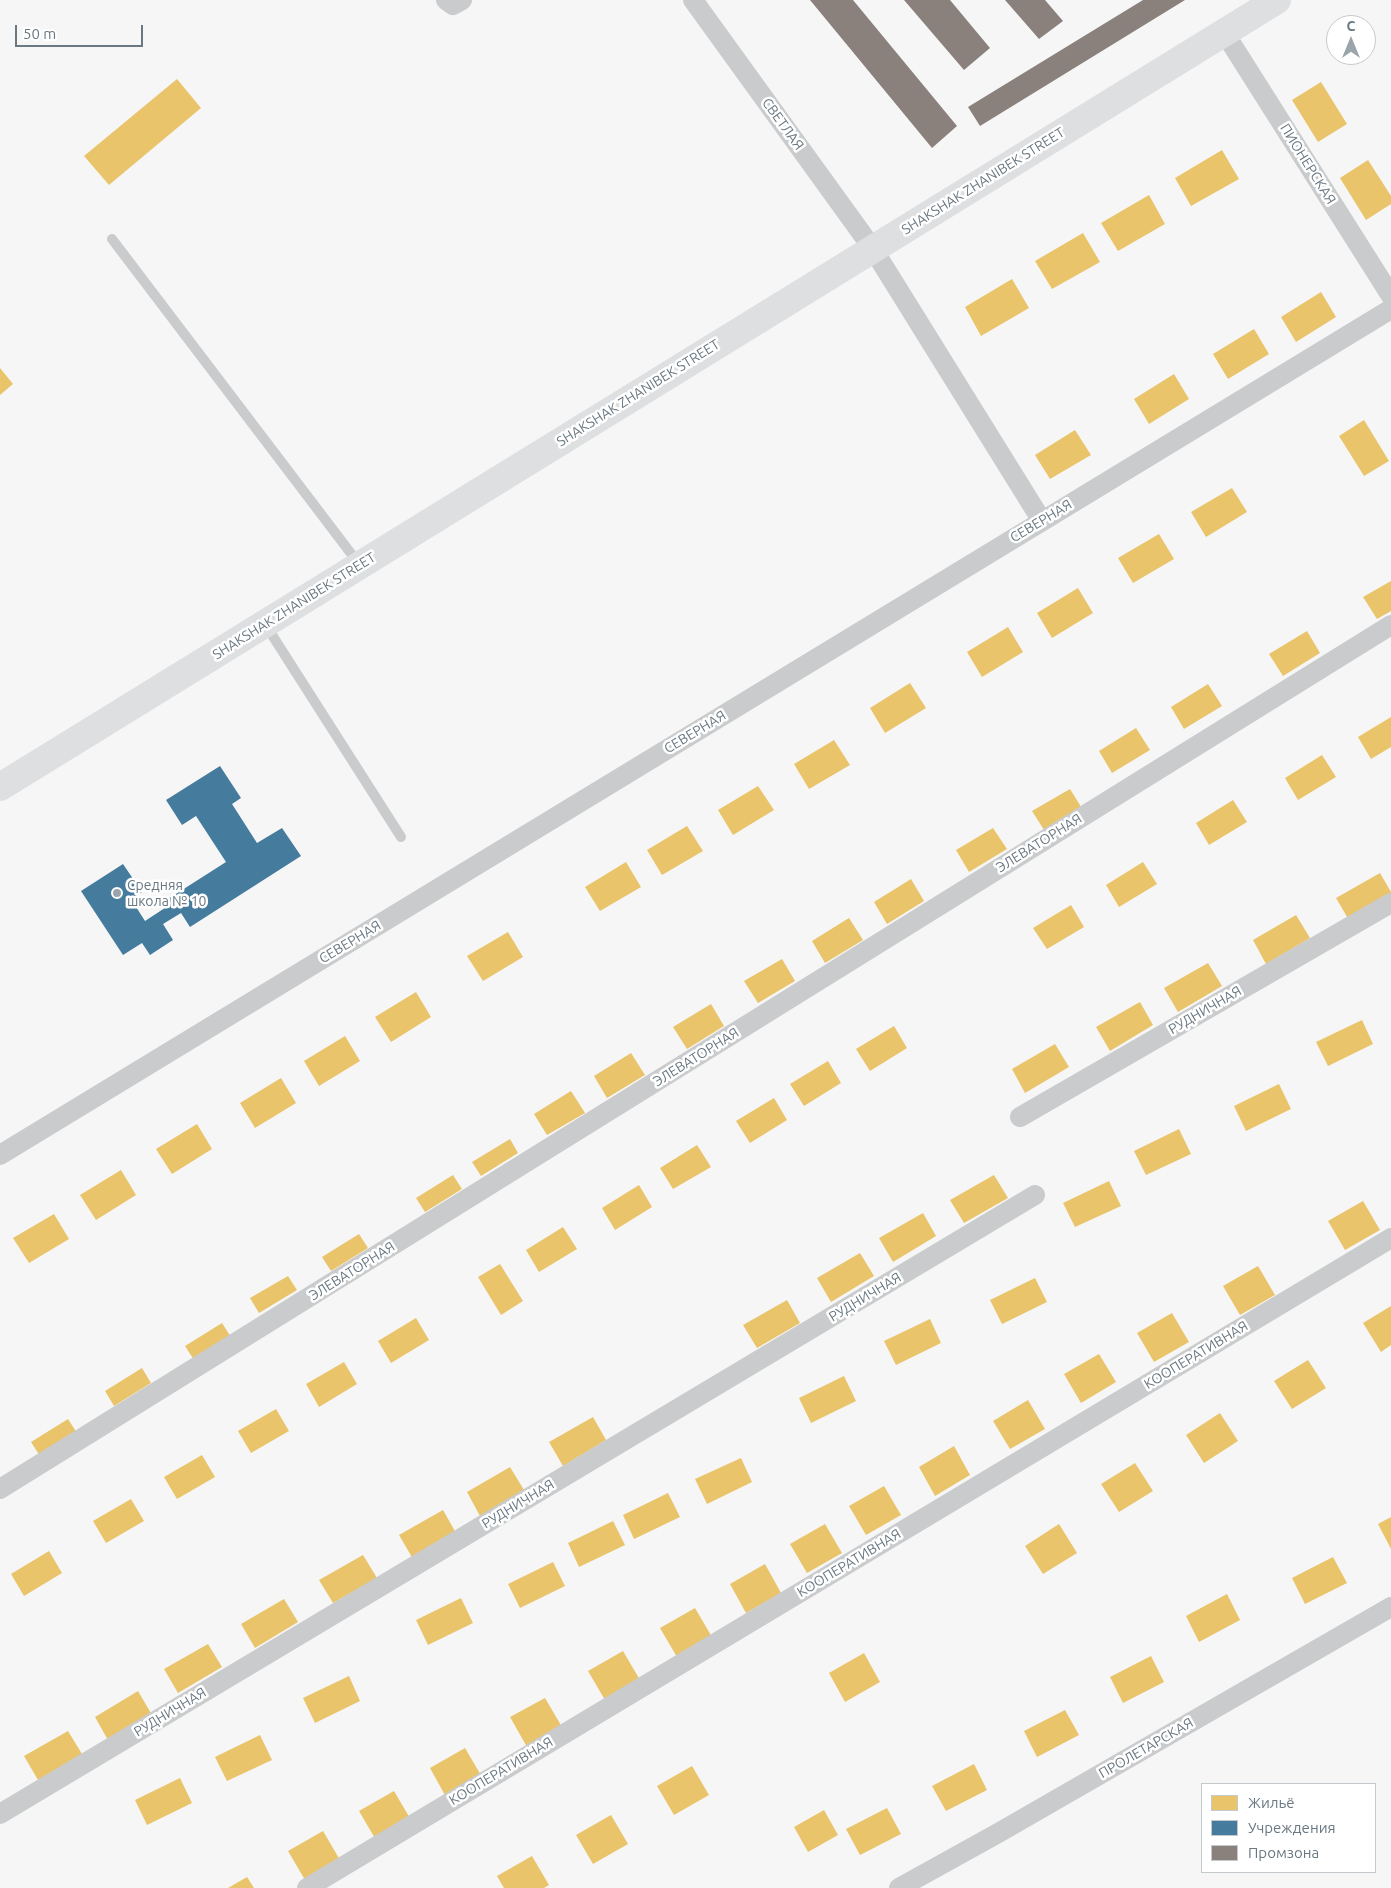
<!DOCTYPE html>
<html>
<head>
<meta charset="utf-8">
<style>
  body { margin:0 }
  #map { position:relative; width:1391px; height:1888px; overflow:hidden; background:#f6f6f6; font-family:Ubuntu,sans-serif }
  canvas { display:block }
  .legend { position:absolute; left:1201px; top:1783px; width:175px; height:90px; box-sizing:border-box; background:#fff; border:1px solid #c3c9cd; margin:0; padding:6px 9px; list-style:none; font-size:15px; color:#6a7882 }
  .legend li { display:flex; align-items:center; gap:10px; height:25px }
  .legend b { width:25px; border:1px solid #c3c9cd }
  .north { position:absolute; left:1326px; top:15px; width:50px; height:50px; box-sizing:border-box; background:#fff; border:1px solid #c3c9cd; border-radius:50%; rotate:0deg; font-size:14px; font-weight:700; line-height:20px; text-align:center; color:#6a7882 }
  .north::after { content:''; display:block; margin:auto; width:18px; height:22px; background:#9ba4ab; clip-path:polygon(50% 0,100% 100%,50% 72%,0 100%) }
  .scale { position:absolute; left:15px; top:25px; width:128px; height:22px; box-sizing:border-box; border:2px solid #6a7882; border-top:0; padding-left:6px; font-size:15px; line-height:18px; white-space:nowrap; color:#6a7882; -webkit-text-stroke:4px #fff; paint-order:stroke }
</style>
</head>
<body>
<div id="map">
<canvas width="1391" height="1888"></canvas>
<ul class="legend">
<li><b style="height:14px;background:#e9c46a"></b>Жильё</li>
<li><b style="height:14px;background:#457b9d"></b>Учреждения</li>
<li><b style="height:14px;background:#8a817c"></b>Промзона</li>
</ul>
<div class="north">С</div>
<div class="scale">50 m</div>
</div>
<script>
const context = document.querySelector('canvas').getContext('2d');
context.lineJoin = 'round';
function fillPath(path, color) { context.fillStyle = color; context.fill(path, 'evenodd'); }
const poly = rows => new Path2D(rows.map(r => 'M' + r).join(''));
function trace(path, color, width, dash) { context.strokeStyle = color; context.lineWidth = width; context.lineCap = dash ? 'butt' : 'round'; context.setLineDash(dash || []); context.stroke(path); }
function drawText(font, color, halo, rows, align = 'center') {
  context.font = font + ' Ubuntu,sans-serif'; context.lineWidth = 5; context.setLineDash([]); context.textBaseline = 'middle'; context.strokeStyle = halo; context.fillStyle = color; for (const [text, x, y, turn = 0] of rows) {
    context.save(); context.translate(x, y); context.rotate((+turn || 0) * Math.PI / 180); context.textAlign = isNaN(turn) ? turn : align; if (halo) context.strokeText(text, 0, 0); context.fillText(text, 0, 0); context.restore();
  }
}
fillPath(poly([
  [177,79,201,108,109,185,84,156],
  [1321,82,1347,124,1318,142,1292,100],
  [1222,150,1239,179,1191,206,1175,178],
  [1368,160,1391,196,1391,204,1366,220,1340,178],
  [1149,195,1165,224,1118,251,1101,223],
  [1083,233,1100,262,1052,289,1035,261],
  [1012,279,1029,308,981,336,965,307],
  [1321,292,1336,317,1296,342,1281,317],
  [1254,329,1269,354,1228,379,1213,354],
  [0,368,13,384,0,395],
  [1174,374,1189,399,1149,424,1134,399],
  [1364,420,1389,461,1364,476,1339,436],
  [1075,430,1091,455,1050,479,1035,455],
  [1232,488,1247,512,1206,537,1191,512],
  [1159,534,1174,559,1133,583,1118,558],
  [1391,581,1391,611,1377,619,1363,597],
  [1078,588,1093,613,1052,638,1037,613],
  [1008,627,1023,652,982,677,967,652],
  [1307,631,1320,653,1283,676,1269,654],
  [910,683,926,708,885,733,870,708],
  [1208,684,1222,706,1184,729,1171,707],
  [1391,717,1391,747,1371,759,1358,737],
  [1136,728,1150,750,1112,773,1099,751],
  [834,740,850,765,809,789,794,764],
  [1322,755,1336,777,1298,800,1285,778],
  [758,786,774,810,733,835,718,810],
  [1070,789,1083,810,1046,833,1032,811],
  [1233,800,1247,822,1209,845,1196,823],
  [687,826,703,851,662,875,647,850],
  [993,828,1007,849,969,872,956,850],
  [626,862,641,887,600,911,585,887],
  [1143,862,1157,884,1119,907,1106,885],
  [1380,873,1391,892,1391,898,1350,922,1336,898],
  [911,879,924,901,887,924,874,902],
  [1071,905,1084,927,1047,949,1033,928],
  [1296,915,1310,938,1266,964,1253,940],
  [849,918,863,940,825,963,812,941],
  [508,932,523,957,483,981,467,956],
  [782,959,795,981,758,1003,744,981],
  [1208,963,1222,986,1178,1012,1164,988],
  [416,992,431,1017,391,1042,375,1017],
  [1140,1002,1153,1025,1110,1051,1096,1027],
  [711,1004,724,1026,687,1049,673,1027],
  [1362,1020,1373,1044,1328,1066,1316,1042],
  [894,1026,907,1048,870,1071,856,1049],
  [345,1036,360,1061,319,1086,304,1061],
  [1055,1044,1069,1067,1025,1093,1012,1069],
  [631,1053,645,1075,607,1098,594,1076],
  [828,1061,841,1083,804,1106,790,1084],
  [281,1078,296,1103,255,1128,240,1103],
  [1279,1084,1291,1109,1246,1131,1234,1106],
  [571,1091,585,1113,547,1135,534,1114],
  [774,1098,787,1120,750,1143,736,1121],
  [197,1124,212,1149,172,1174,156,1149],
  [1179,1129,1191,1154,1146,1175,1134,1151],
  [510,1139,518,1153,481,1176,472,1162],
  [697,1145,711,1167,673,1189,660,1168],
  [121,1170,136,1195,96,1220,80,1195],
  [453,1175,462,1189,425,1212,416,1198],
  [994,1175,1008,1198,964,1223,950,1200],
  [1109,1181,1121,1206,1075,1227,1063,1203],
  [639,1185,652,1207,615,1230,602,1208],
  [1363,1201,1380,1230,1345,1250,1328,1221],
  [923,1213,936,1236,893,1262,879,1238],
  [54,1214,69,1239,29,1263,13,1238],
  [563,1227,577,1249,539,1272,526,1250],
  [359,1234,368,1248,331,1271,322,1257],
  [860,1253,874,1276,831,1302,817,1278],
  [500,1264,523,1301,501,1315,478,1277],
  [1258,1266,1275,1295,1240,1315,1223,1286],
  [288,1276,297,1290,259,1313,250,1298],
  [1035,1278,1047,1302,1002,1324,990,1300],
  [787,1300,800,1323,757,1348,743,1325],
  [1391,1306,1391,1345,1381,1352,1363,1323],
  [1172,1313,1189,1342,1154,1362,1137,1333],
  [416,1318,429,1340,391,1363,378,1341],
  [930,1319,941,1343,896,1365,884,1341],
  [222,1323,231,1337,194,1360,185,1346],
  [1099,1354,1116,1382,1081,1403,1064,1374],
  [1308,1360,1326,1388,1292,1409,1274,1381],
  [344,1362,357,1384,319,1407,306,1384],
  [142,1368,151,1383,114,1406,105,1391],
  [844,1376,856,1401,811,1423,799,1398],
  [1028,1400,1045,1429,1010,1449,993,1421],
  [276,1409,289,1431,251,1453,238,1431],
  [1220,1413,1238,1441,1204,1463,1186,1435],
  [593,1417,606,1440,563,1466,549,1442],
  [68,1419,77,1433,40,1456,31,1442],
  [954,1446,970,1475,935,1496,919,1467],
  [202,1455,215,1477,177,1499,164,1477],
  [741,1458,752,1482,707,1504,695,1479],
  [1135,1463,1153,1491,1119,1512,1101,1484],
  [510,1467,524,1490,480,1516,467,1492],
  [884,1486,901,1515,866,1535,849,1506],
  [668,1493,680,1517,634,1539,623,1515],
  [131,1499,144,1521,106,1543,93,1521],
  [443,1510,456,1533,413,1559,399,1535],
  [1391,1517,1391,1549,1378,1524],
  [613,1521,625,1545,579,1567,568,1543],
  [825,1524,842,1553,807,1573,790,1544],
  [1059,1524,1077,1553,1043,1574,1025,1546],
  [49,1551,62,1573,24,1596,11,1574],
  [363,1555,377,1578,333,1603,319,1580],
  [1333,1557,1347,1583,1305,1604,1292,1578],
  [553,1562,565,1586,520,1608,508,1584],
  [765,1564,781,1593,746,1613,730,1584],
  [1227,1594,1240,1620,1199,1642,1186,1616],
  [461,1598,473,1623,428,1645,416,1620],
  [284,1599,298,1622,255,1648,241,1624],
  [695,1608,712,1637,677,1657,660,1628],
  [208,1644,222,1667,178,1693,164,1669],
  [623,1651,640,1680,605,1700,588,1671],
  [864,1653,880,1682,845,1702,829,1673],
  [1151,1656,1164,1682,1123,1703,1110,1677],
  [349,1676,360,1701,315,1723,303,1698],
  [138,1691,152,1715,108,1740,95,1717],
  [545,1698,562,1727,527,1747,510,1717],
  [1065,1710,1079,1735,1037,1757,1024,1731],
  [68,1731,82,1754,38,1780,24,1756],
  [260,1735,272,1760,227,1781,215,1757],
  [465,1748,482,1777,446,1797,430,1768],
  [974,1764,987,1790,946,1811,932,1786],
  [692,1766,709,1795,674,1815,657,1786],
  [180,1778,192,1803,147,1825,135,1800],
  [394,1791,411,1820,376,1840,359,1811],
  [887,1808,901,1834,860,1855,846,1829],
  [824,1810,838,1835,808,1852,794,1827],
  [611,1815,628,1844,593,1864,576,1835],
  [323,1831,340,1860,305,1880,288,1851],
  [532,1856,549,1885,544,1888,504,1888,497,1876],
  [247,1877,254,1888,228,1888]
]), '#e9c46a');
fillPath(poly([
  [220,766,241,798,232,804,257,843,282,828,301,856,190,927,181,913,163,924,173,940,150,955,142,943,123,955,81,891,123,864,142,892,131,899,145,921,171,904,168,899,226,862,196,816,182,825,166,800]
]), '#457b9d');
fillPath(poly([
  [810,0,853,0,957,126,932,148],
  [904,0,950,0,990,48,964,70],
  [1005,0,1045,0,1063,21,1039,39],
  [1143,0,1185,0,980,126,968,107]
]), '#8a817c');
trace(poly([
  [112,239,359,564],
  [265,624,401,837]
]), '#c9cbcc', 10);
trace(poly([
  [446,0,453,5,462,0],
  [693,0,873,249,1042,521],
  [1224,32,1391,296],
  [1020,1117,1391,903],
  [0,1155,1391,309],
  [0,1489,1391,625],
  [0,1814,1035,1195],
  [307,1888,1391,1238],
  [899,1888,1000,1832,1391,1607]
]), '#c9cbcc', 20);
trace(poly([
  [0,787,1277,0]
]), '#dedfe0', 28);
for (const [x, y, r, color] of [
  [117,893,5,"#9ba4ab"]
]) { const dot = new Path2D(); dot.arc(x, y, r, 0, 2 * Math.PI); context.fillStyle = color; context.fill(dot); trace(dot, '#fff', 2); }
drawText('14px', '#6a7882', '#fff', [
  ["СВЕТЛАЯ",783,124,54],
  ["ПИОНЕРСКАЯ",1308,164,58],
  ["SHAKSHAK ZHANIBEK STREET",983,181,-32],
  ["SHAKSHAK ZHANIBEK STREET",638,393,-32],
  ["СЕВЕРНАЯ",1041,521,-31],
  ["SHAKSHAK ZHANIBEK STREET",294,606,-32],
  ["СЕВЕРНАЯ",695,732,-31],
  ["ЭЛЕВАТОРНАЯ",1039,843,-32],
  ["СЕВЕРНАЯ",350,942,-31],
  ["РУДНИЧНАЯ",1205,1010,-30],
  ["ЭЛЕВАТОРНАЯ",696,1057,-32],
  ["ЭЛЕВАТОРНАЯ",352,1271,-32],
  ["РУДНИЧНАЯ",865,1297,-31],
  ["КООПЕРАТИВНАЯ",1196,1355,-31],
  ["РУДНИЧНАЯ",518,1504,-31],
  ["КООПЕРАТИВНАЯ",849,1563,-31],
  ["РУДНИЧНАЯ",170,1712,-31],
  ["ПРОЛЕТАРСКАЯ",1146,1748,-30],
  ["КООПЕРАТИВНАЯ",501,1771,-31]
]);
drawText('14px', '#6a7882', '#fff', [
  ["Средняя",127,885],
  ["школа № 10",127,901]
], 'left');
</script>
</body>
</html>
